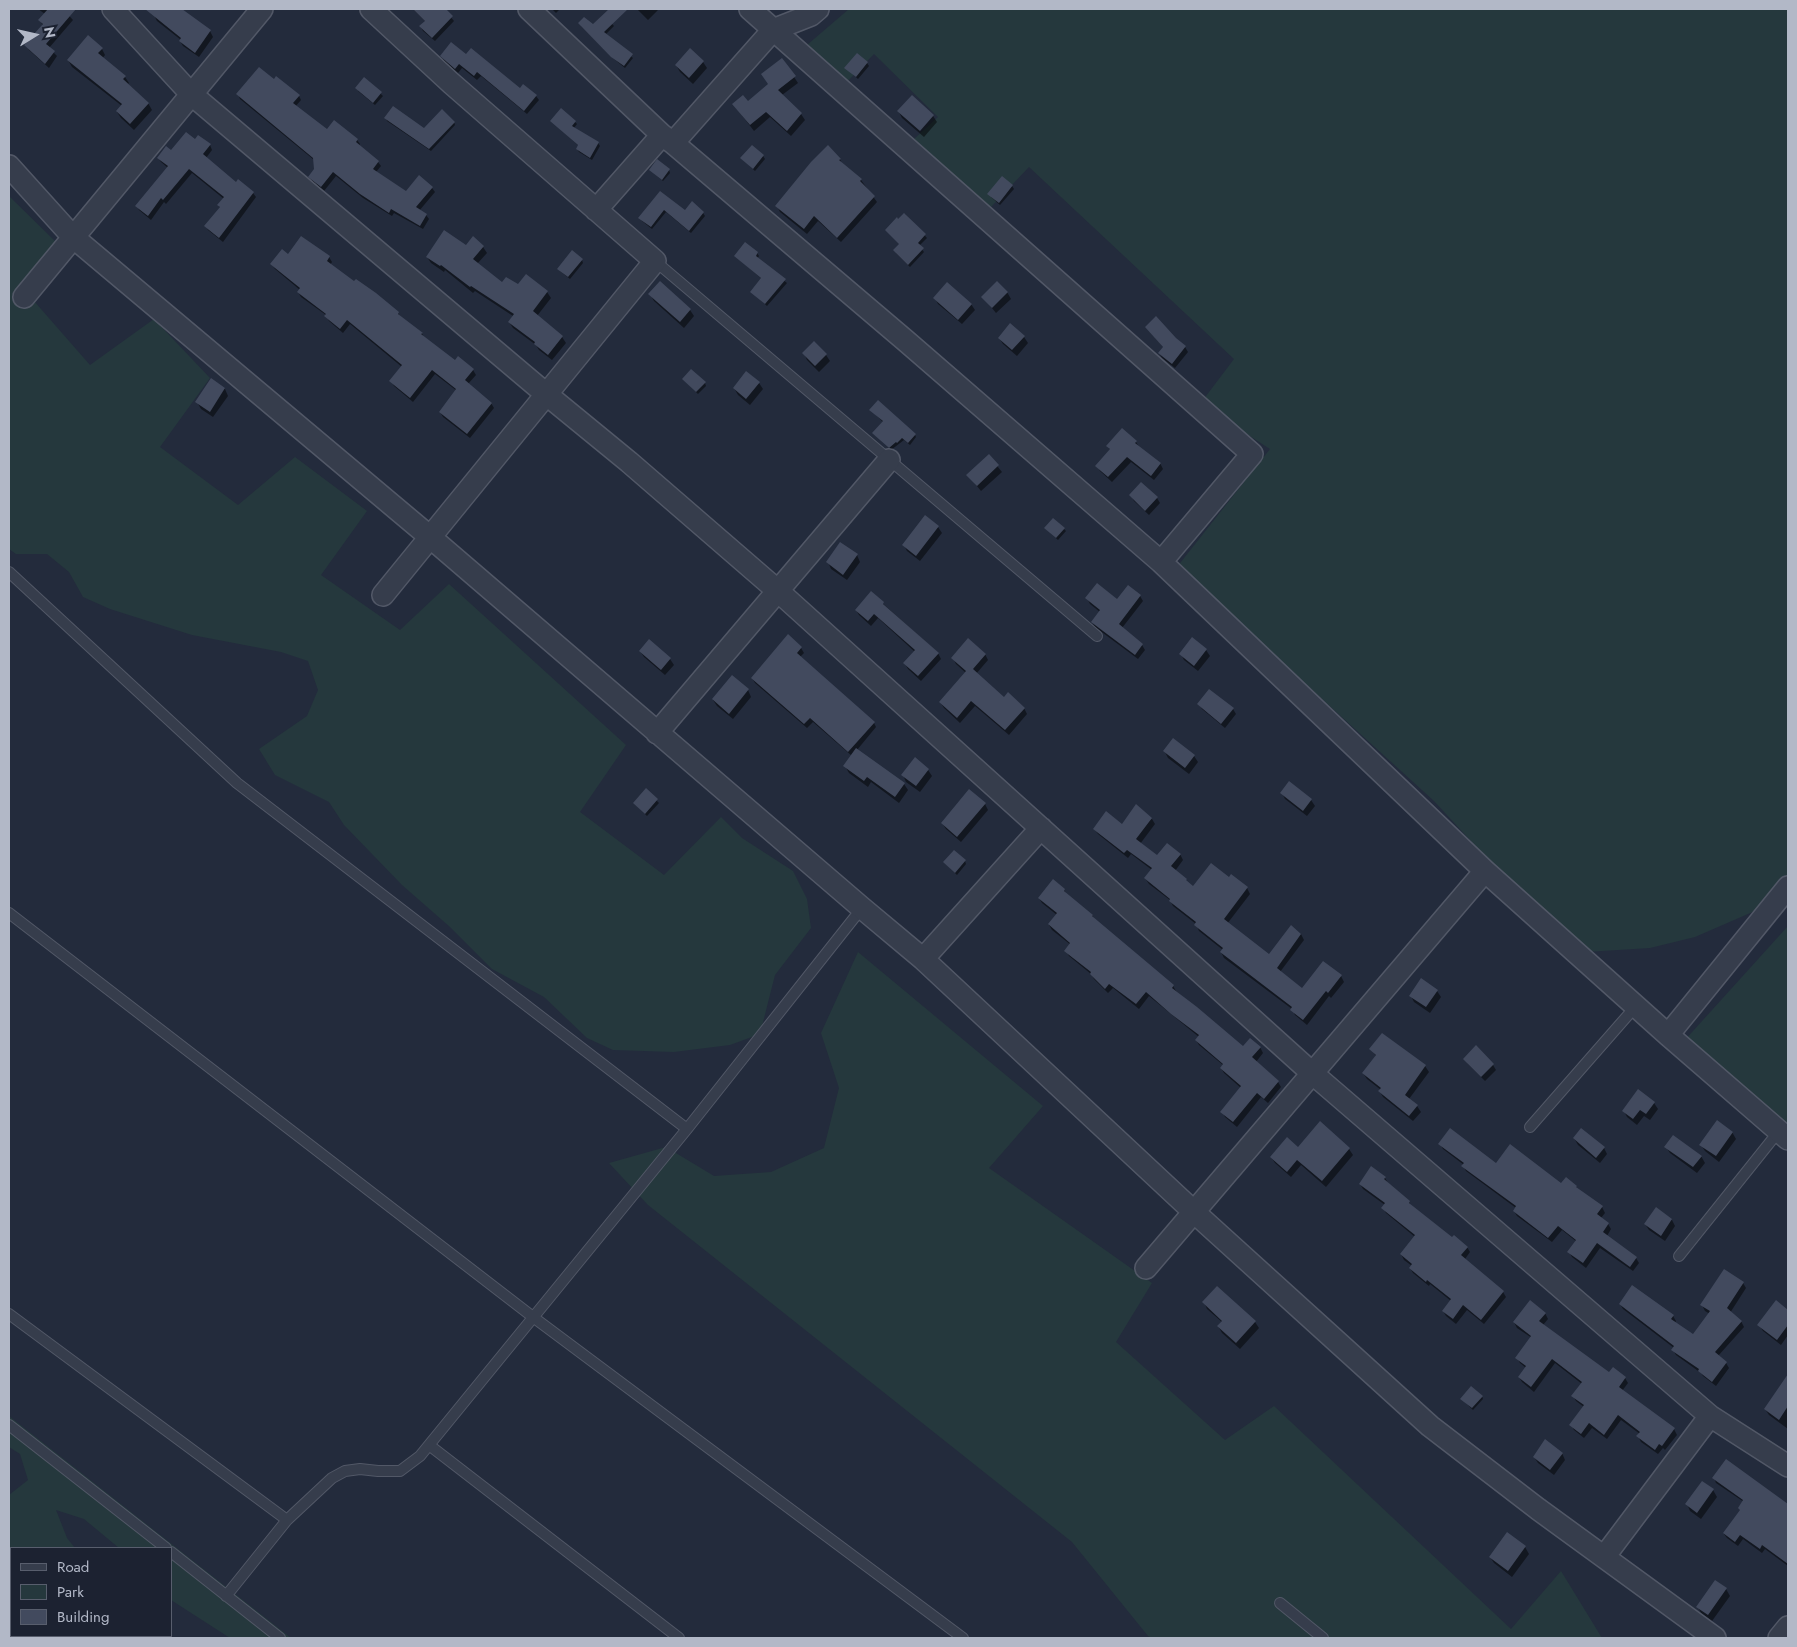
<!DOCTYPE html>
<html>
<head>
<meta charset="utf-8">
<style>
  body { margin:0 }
  #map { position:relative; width:1797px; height:1647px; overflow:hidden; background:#232b3c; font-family:Jost,sans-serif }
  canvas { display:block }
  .frame { position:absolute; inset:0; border:10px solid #b2b8c7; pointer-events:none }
  .legend { position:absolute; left:10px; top:1547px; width:162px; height:90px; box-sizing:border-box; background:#1c2231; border:1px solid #585e6d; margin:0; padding:6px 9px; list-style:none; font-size:15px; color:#b2b8c7 }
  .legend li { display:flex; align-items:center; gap:10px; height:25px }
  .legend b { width:25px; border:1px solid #585e6d }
  .north { position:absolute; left:10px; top:10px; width:50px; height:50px; -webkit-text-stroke:4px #1c2231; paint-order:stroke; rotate:80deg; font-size:14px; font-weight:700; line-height:20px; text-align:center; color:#b2b8c7 }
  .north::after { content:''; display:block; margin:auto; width:18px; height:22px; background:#b2b8c7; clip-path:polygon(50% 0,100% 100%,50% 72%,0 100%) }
</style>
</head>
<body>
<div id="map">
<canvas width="1797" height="1647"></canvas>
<div class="frame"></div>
<ul class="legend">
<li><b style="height:6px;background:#363d4c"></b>Road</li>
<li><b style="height:14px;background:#25383d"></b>Park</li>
<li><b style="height:14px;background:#424a5e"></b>Building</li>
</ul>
<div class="north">N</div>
</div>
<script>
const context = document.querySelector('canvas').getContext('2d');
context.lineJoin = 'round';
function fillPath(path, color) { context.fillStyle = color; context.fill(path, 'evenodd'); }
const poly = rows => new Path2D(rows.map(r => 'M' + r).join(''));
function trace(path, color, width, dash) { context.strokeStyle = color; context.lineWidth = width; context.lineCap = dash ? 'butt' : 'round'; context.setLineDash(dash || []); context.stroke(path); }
fillPath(poly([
  [849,9,1788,9,1788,889,1771,904,1695,937,1650,948,1586,952,1482,853,1434,801,1177,567,1270,449,1200,404,1234,359,1029,167,991,207,945,169,914,139,938,117,874,54,846,83,800,51],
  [9,196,59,245,27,293,90,365,154,319,210,378,160,447,238,505,295,457,367,511,321,575,400,630,449,584,626,745,580,812,664,875,721,817,742,838,793,871,807,899,811,928,775,975,760,1034,730,1045,674,1052,613,1050,587,1038,544,997,492,969,450,927,402,885,344,825,329,802,275,775,259,749,307,716,318,690,308,661,281,652,192,635,110,609,83,597,69,572,47,554,16,554,9,549],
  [1788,926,1788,1126,1684,1041],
  [858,952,1043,1106,989,1168,1152,1283,1116,1342,1225,1440,1274,1406,1511,1629,1561,1571,1602,1638,1152,1638,1148,1636,1072,1542,648,1205,609,1163,666,1147,714,1176,771,1172,824,1148,839,1088,821,1033],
  [9,1416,291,1638,230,1638,171,1600,171,1548,119,1548,84,1519,56,1510,67,1538,75,1548,11,1548,11,1636,167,1636,172,1638,9,1638,9,1495,28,1480,20,1454,9,1447]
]), '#25383d');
fillPath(poly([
  [38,9,63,9,73,20,49,48,57,56,49,68,29,50,26,45,43,26,40,20,45,14],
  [152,9,181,9,210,31,213,37,199,57,183,46,180,41,181,40,157,21,154,15,157,13],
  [413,9,434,9,436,11,438,9,444,9,454,21,435,41,423,31,421,27,426,22],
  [552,9,560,9,556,13],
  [637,9,658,9,658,10,648,20],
  [604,15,614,26,605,35,633,58,625,68,614,59,581,26,593,26],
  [102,49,105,55,102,59,125,77,129,83,128,84,148,103,152,110,134,130,121,118,117,112,122,106,72,67,68,60],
  [442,56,536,96,539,100,527,114,481,76,477,80,462,68,458,73,444,61],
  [703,62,707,68,693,84,680,72,676,65],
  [867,63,869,66,858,79,846,68],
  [794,77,798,83,782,95,801,114,805,120,791,136,770,117,754,131,734,105,748,103],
  [365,79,383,96,375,105,358,91],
  [274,81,299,96,301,100,295,107,328,131,357,140,360,144,359,146,378,162,381,166,376,172,406,193,419,177,432,188,435,192,419,211,426,215,429,219,423,229,394,213,392,216,363,198,336,176,324,191,312,181,310,177,319,164,240,99,238,94],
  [912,97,933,116,937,122,924,137,902,118,899,112],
  [386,118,424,130,454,122,455,125,431,151,387,121],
  [551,121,575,122,577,124,574,128,598,143,600,146,592,160,579,152,577,149,579,146],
  [195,141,210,145,212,150,206,158,236,183,253,193,256,197,223,242,208,230,206,226,220,208,219,205,224,199,192,173,166,204,164,202,151,220,139,210,137,206,168,168,161,162,158,158],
  [763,156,765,159,755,171,742,159],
  [840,159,843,166,861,180,877,202,841,242,818,221,807,234,780,212,777,206,812,163],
  [650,170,669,170,670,173,663,181],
  [1012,186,1014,189,1000,205,991,197],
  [660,192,685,212,692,203,703,213,705,216,691,233,666,212,652,229,642,221,640,218],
  [905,214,927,238,919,246,924,252,910,267,896,253,900,244,886,230],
  [302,237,329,257,332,262,330,265,398,313,401,318,422,333,424,338,455,362,458,357,473,370,476,375,468,384,491,403,494,408,470,438,443,417,440,412,457,391,435,374,413,402,394,386,391,381,402,367,350,324,343,333,329,321,326,315,301,297,298,292,300,290,275,269,272,265,288,256],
  [473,238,483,247,487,253,477,264,502,284,518,286,526,276,547,292,551,298,537,316,562,337,566,343,552,360,539,350,536,345,513,328,509,322,513,316,475,291,473,293,445,270,444,272,431,263,427,257,466,246],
  [746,244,757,253,759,256,757,259,787,283,767,306,752,292,762,279,735,256],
  [582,260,583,263,570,279,560,271],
  [660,283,690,310,694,316,684,328,654,301,650,294],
  [1007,292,1011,299,996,313,983,297],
  [935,298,971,304,975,310,962,324,938,304],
  [1146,327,1185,347,1188,352,1175,368,1162,358,1159,353,1164,348],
  [1024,337,1028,343,1017,356,1003,344,999,338],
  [814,342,826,355,830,361,819,372,807,360,804,353],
  [212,380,225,389,228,396,213,417,201,409,197,402],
  [685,381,705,383,706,386,698,394],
  [759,383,763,389,750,405,738,395,734,388],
  [871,410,915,435,916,437,910,445,904,440,891,450,874,434,883,422],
  [1136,442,1139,447,1160,463,1163,469,1154,480,1131,462,1112,482,1100,471,1097,466,1111,451,1108,446],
  [989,456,1002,472,981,491,968,475],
  [1131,495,1157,498,1160,503,1149,515,1134,501],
  [938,527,942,533,920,561,907,551,904,545],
  [1046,529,1064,529,1066,531,1058,540],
  [857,555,860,562,847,580,831,569,828,562],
  [871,593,938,653,941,659,921,681,908,669,905,664,915,652,878,618,871,626,859,615,856,610],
  [1140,596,1143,601,1122,628,1142,645,1145,650,1138,659,1095,627,1092,622,1100,612,1090,604,1087,598,1117,601],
  [788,636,801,648,804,653,800,657,874,723,876,727,857,750,904,784,908,790,899,803,871,782,868,787,849,773,845,766,852,756,813,722,807,728,755,683,752,678],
  [1192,639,1206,650,1210,656,1198,671,1184,660,1181,654],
  [640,651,670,659,674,665,665,675,644,657],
  [985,654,988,660,976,674,1004,698,1024,708,1027,714,1009,735,975,706,960,723,944,708,940,702,966,673,956,664,953,658],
  [748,690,751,697,733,719,717,706,713,700],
  [1199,704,1233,709,1236,714,1225,728,1202,709],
  [1165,752,1194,756,1198,762,1189,774,1168,758],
  [928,770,932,776,920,792,906,782,903,775],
  [646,790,659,803,647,816,634,803],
  [1282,793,1311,800,1315,806,1307,816,1285,799],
  [985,804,988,810,961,842,946,829,942,823],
  [1152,819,1155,824,1140,844,1157,857,1180,854,1183,860,1175,871,1193,888,1229,878,1247,888,1250,894,1227,924,1269,956,1301,934,1304,940,1280,972,1302,990,1341,976,1344,982,1331,998,1329,996,1307,1025,1295,1015,1292,1009,1224,958,1221,952,1223,950,1199,931,1196,924,1173,906,1170,900,1149,884,1145,878,1152,870,1131,854,1128,858,1098,834,1094,829,1122,825],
  [965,861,966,864,957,875,944,862],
  [1053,881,1064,890,1067,895,1092,915,1095,920,1173,986,1176,991,1243,1048,1260,1047,1263,1053,1256,1062,1278,1082,1281,1087,1268,1103,1261,1097,1237,1127,1225,1117,1222,1112,1241,1088,1224,1073,1221,1068,1223,1065,1199,1045,1196,1040,1199,1037,1149,996,1139,1009,1113,988,1108,993,1094,979,1091,974,1069,956,1066,951,1071,945,1052,930,1049,925,1057,915,1042,903,1039,898],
  [1437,991,1441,997,1430,1013,1414,1002,1411,996],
  [1371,1049,1425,1066,1429,1072,1409,1099,1417,1106,1421,1112,1413,1121,1383,1097,1380,1092,1381,1090,1367,1079,1363,1073,1376,1056],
  [1465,1059,1493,1065,1496,1070,1485,1081,1468,1064],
  [1639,1091,1654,1103,1658,1109,1650,1120,1644,1116,1637,1125,1627,1117,1624,1111],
  [1732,1132,1736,1139,1719,1162,1705,1151,1701,1145],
  [1574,1138,1604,1148,1607,1154,1600,1163,1578,1145],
  [1440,1144,1496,1165,1561,1185,1576,1187,1578,1190,1602,1207,1605,1213,1601,1218,1608,1224,1611,1229,1607,1236,1636,1258,1639,1263,1633,1271,1600,1248,1586,1268,1572,1257,1569,1252,1577,1242,1562,1230,1552,1242,1517,1216,1514,1211,1516,1208,1466,1171,1463,1166,1464,1165,1443,1149],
  [1666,1147,1701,1156,1705,1163,1697,1173,1670,1153],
  [1298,1149,1349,1149,1353,1155,1326,1187,1301,1165,1291,1177,1275,1163,1271,1157],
  [1385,1178,1388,1183,1409,1202,1412,1207,1453,1239,1467,1247,1470,1252,1465,1259,1503,1292,1506,1297,1484,1324,1467,1310,1456,1324,1446,1316,1443,1311,1451,1301,1430,1284,1429,1286,1413,1273,1410,1268,1412,1266,1404,1260,1401,1254,1415,1237,1386,1213,1383,1208,1385,1205,1363,1189,1360,1184],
  [1672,1220,1675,1226,1665,1241,1649,1230,1645,1224],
  [1743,1283,1746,1288,1730,1313,1741,1321,1744,1327,1718,1356,1726,1363,1729,1368,1716,1386,1703,1376,1701,1373,1676,1355,1673,1350,1674,1348,1623,1309,1620,1304,1673,1316,1676,1321,1675,1323,1693,1336,1710,1314,1705,1311,1702,1305],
  [1204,1302,1255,1322,1259,1328,1240,1349,1222,1333,1218,1326,1222,1322,1207,1309],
  [1776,1302,1788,1311,1788,1335,1781,1345,1763,1331,1759,1325],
  [1545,1313,1548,1319,1543,1325,1609,1374,1625,1378,1628,1383,1622,1391,1674,1429,1677,1435,1665,1450,1663,1448,1658,1454,1641,1442,1638,1436,1640,1434,1621,1420,1607,1439,1592,1428,1584,1438,1574,1430,1571,1425,1584,1407,1576,1401,1573,1396,1582,1384,1555,1363,1534,1392,1522,1382,1519,1377,1526,1368,1520,1363,1517,1358,1532,1338,1517,1328,1514,1322],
  [1788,1377,1788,1429,1769,1415,1765,1409],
  [1482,1396,1483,1399,1473,1410,1462,1399],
  [1562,1453,1565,1460,1554,1475,1538,1463,1534,1457],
  [1726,1461,1788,1505,1788,1566,1765,1549,1762,1553,1743,1539,1738,1546,1727,1538,1724,1534,1741,1511,1744,1502,1716,1483,1714,1478],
  [1713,1490,1717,1497,1701,1519,1690,1511,1687,1504],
  [1507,1534,1525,1547,1529,1554,1512,1577,1494,1563,1490,1557],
  [1726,1589,1730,1596,1712,1621,1701,1613,1698,1607]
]), '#0007');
fillPath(poly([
  [48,9,76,9,46,44,55,51,45,64,24,45,43,24,38,20],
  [145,9,182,9,211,30,195,53,179,41,181,38],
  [413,9,446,9,453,16,432,38,419,26,425,21],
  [609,9,628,9,604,32,633,54,624,66,611,57,578,23,584,17,593,24],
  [88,35,103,48,98,53,126,76,123,79,149,103,130,124,116,111,122,104,67,60],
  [451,42,466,54,471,48,520,88,523,84,537,95,524,111,477,72,474,76,459,64,455,69,440,56],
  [690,48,704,61,689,78,675,65],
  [857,53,868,62,856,77,844,68],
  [782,58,796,76,778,90,802,113,787,131,766,112,750,125,732,104,743,95,748,101,768,84,761,74],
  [259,67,274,79,276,76,300,95,293,103,327,129,334,120,358,139,356,142,379,161,373,169,406,191,419,175,433,187,416,207,427,214,420,226,391,209,389,213,360,194,333,172,321,187,308,177,314,169,313,158,236,94],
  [364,77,382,92,373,103,355,88],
  [912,95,934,115,920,131,897,111],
  [393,106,424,128,442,109,455,122,429,149,384,118],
  [561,108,576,121,572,126,599,142,590,158,576,149,578,145,550,121],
  [186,132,195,139,198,135,211,144,203,154,236,182,238,179,254,192,219,238,204,226,220,207,217,205,224,197,189,169,163,200,161,198,148,216,135,206,168,166,157,158,166,146,171,150],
  [752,145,764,155,753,169,740,158],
  [828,145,841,159,839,160,862,179,860,181,875,196,837,238,814,216,804,229,775,206,811,162],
  [657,159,670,169,662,180,649,170],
  [1002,176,1013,185,999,203,987,194],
  [660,191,685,210,692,201,704,212,689,231,664,210,651,227,638,218],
  [904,213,926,234,918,243,924,248,908,265,893,250,899,244,885,230,897,217,898,219],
  [444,230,466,245,473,236,484,246,473,259,502,282,506,277,518,284,526,274,548,291,533,311,563,336,548,355,534,344,535,342,508,322,514,314,471,286,470,287,441,265,440,266,426,257],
  [301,236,330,256,327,261,354,281,356,279,376,293,399,312,398,314,423,333,421,334,455,360,458,356,474,369,465,380,492,403,467,434,439,412,456,389,432,370,410,398,389,381,402,365,347,320,340,329,324,316,326,314,297,292,300,288,270,264,282,249,288,254],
  [745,242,758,252,756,256,786,279,765,304,750,292,761,278,734,256],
  [572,250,583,259,568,277,557,269],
  [660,281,691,309,680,322,648,294],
  [997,281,1008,292,992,308,981,297],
  [947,282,972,304,958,320,933,298],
  [1156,316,1176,338,1186,346,1172,364,1158,353,1163,347,1145,327],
  [1010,323,1025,336,1012,350,998,338],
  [814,341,827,354,815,366,802,353],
  [691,369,706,382,696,392,682,379],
  [746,371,760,382,746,399,733,388],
  [211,378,225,388,210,412,195,402],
  [878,400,916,434,908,443,902,438,897,443,896,442,889,448,872,433,883,421,869,410],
  [1122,428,1137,441,1135,443,1161,463,1151,476,1127,457,1108,477,1095,466,1110,449,1106,446],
  [989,454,999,465,977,486,966,475],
  [1141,482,1158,497,1145,511,1129,495],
  [925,515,939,526,916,556,902,545],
  [1053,518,1065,528,1056,538,1044,528],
  [840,542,858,554,843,575,826,562],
  [1097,583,1117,599,1128,585,1141,595,1119,624,1143,644,1135,655,1091,622,1100,610,1085,598],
  [871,591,884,602,883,604,939,653,918,676,903,663,915,650,874,614,868,621,855,610],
  [788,634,802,647,797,653,875,722,848,752,810,718,804,724,751,678],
  [1192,637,1207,649,1194,666,1179,654],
  [968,638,986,654,973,669,1004,697,1008,692,1025,708,1005,730,971,701,957,718,939,702,966,671,951,658],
  [649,639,671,658,661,670,639,651],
  [732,675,749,689,729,714,712,699],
  [1209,689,1234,708,1221,724,1197,704],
  [1173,738,1195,755,1185,768,1163,751],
  [856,748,905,783,895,797,867,777,864,781,843,766],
  [915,757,929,769,916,786,901,775],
  [1289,781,1312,799,1303,811,1280,793],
  [646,788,658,799,645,814,633,803],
  [969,789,986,803,957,837,941,823],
  [1136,804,1152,818,1136,839,1157,855,1167,843,1181,854,1171,866,1187,879,1186,880,1193,886,1211,863,1229,877,1231,874,1248,887,1224,919,1269,954,1291,925,1301,934,1277,968,1302,988,1323,961,1342,975,1328,993,1326,991,1303,1020,1290,1010,1292,1007,1220,952,1223,948,1194,925,1196,922,1169,901,1170,899,1144,878,1152,868,1127,850,1124,853,1093,829,1106,811,1122,824],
  [954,850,966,860,955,873,943,862],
  [1053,879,1065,889,1064,891,1093,915,1092,916,1174,985,1172,988,1197,1007,1243,1046,1250,1038,1261,1047,1252,1057,1279,1081,1264,1099,1257,1093,1233,1122,1220,1112,1241,1086,1220,1068,1223,1064,1195,1040,1199,1035,1171,1014,1146,992,1136,1004,1109,984,1105,989,1090,974,1091,972,1064,951,1070,943,1048,924,1057,913,1038,898],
  [1421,978,1438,990,1426,1007,1409,996],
  [1382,1033,1426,1065,1405,1095,1418,1105,1409,1116,1378,1091,1381,1088,1362,1073,1376,1055,1369,1049],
  [1476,1045,1494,1064,1481,1077,1463,1059],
  [1638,1089,1655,1102,1646,1114,1640,1110,1633,1119,1622,1111],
  [1717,1120,1733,1132,1716,1156,1699,1145],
  [1320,1121,1350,1148,1322,1181,1297,1160,1287,1172,1270,1157,1287,1137,1298,1147],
  [1450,1128,1496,1163,1510,1144,1561,1183,1566,1177,1577,1186,1576,1187,1603,1206,1597,1214,1609,1223,1603,1232,1637,1257,1630,1267,1597,1243,1583,1263,1567,1252,1576,1240,1558,1226,1548,1238,1513,1211,1516,1206,1461,1166,1464,1163,1438,1144],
  [1581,1128,1605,1147,1596,1158,1573,1138],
  [1673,1135,1702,1156,1693,1167,1664,1147],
  [1371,1166,1386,1177,1384,1179,1410,1201,1409,1203,1452,1237,1454,1235,1468,1247,1461,1255,1504,1291,1481,1320,1463,1305,1453,1319,1442,1311,1451,1299,1427,1280,1426,1282,1409,1268,1412,1264,1400,1254,1415,1235,1381,1208,1385,1203,1359,1184],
  [1656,1207,1672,1219,1661,1236,1644,1224],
  [1724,1269,1744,1282,1727,1308,1742,1321,1715,1352,1727,1362,1712,1382,1698,1371,1699,1369,1671,1350,1674,1346,1619,1304,1632,1285,1674,1315,1671,1319,1693,1334,1710,1311,1700,1305],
  [1217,1286,1256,1321,1236,1343,1217,1326,1222,1321,1202,1302],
  [1530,1300,1546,1313,1539,1321,1609,1372,1613,1367,1626,1377,1619,1387,1675,1428,1662,1446,1659,1444,1655,1450,1636,1436,1640,1432,1618,1415,1604,1435,1589,1423,1581,1434,1569,1425,1584,1405,1571,1396,1582,1382,1552,1359,1531,1387,1518,1377,1526,1366,1515,1358,1531,1336,1513,1322],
  [1776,1300,1788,1310,1788,1325,1777,1340,1757,1325],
  [1788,1374,1788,1406,1779,1420,1764,1409],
  [1471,1386,1483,1396,1472,1408,1460,1399],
  [1545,1439,1563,1453,1550,1470,1533,1457],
  [1726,1459,1788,1504,1788,1564,1762,1545,1760,1549,1740,1535,1735,1542,1723,1533,1740,1510,1738,1508,1743,1500,1712,1478],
  [1702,1481,1714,1489,1697,1513,1685,1504],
  [1507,1532,1526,1546,1508,1571,1489,1557],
  [1715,1580,1727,1588,1708,1615,1696,1607]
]), '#424a5e');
const lane = poly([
  [655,261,1097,636],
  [9,572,237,783,687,1129],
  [9,913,533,1317,963,1638],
  [1530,1127,1636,1006],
  [1679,1256,1779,1131],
  [9,1314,287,1520],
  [9,1425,166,1548],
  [429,1445,679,1638],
  [171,1552,280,1638],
  [226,1596,287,1520,332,1478,345,1471,360,1469,378,1471,400,1471,420,1456,687,1129,862,908],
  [1280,1603,1323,1638]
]);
const street = poly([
  [113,9,191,94,546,394,629,462,778,591,1312,1073,1710,1416,1788,1466],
  [371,9,451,83,655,261,383,595],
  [529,9,662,135,673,143,906,341,1161,562,1485,871,1668,1035,1788,1139],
  [750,9,1252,454,1161,562],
  [673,143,773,30,811,15,818,9],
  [9,166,73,237,430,537,862,908,923,959,1194,1212,1430,1426,1538,1509,1715,1638],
  [596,210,662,135],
  [24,297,262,9],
  [657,733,889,460],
  [923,959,1041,828],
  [1668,1035,1788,887],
  [1146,1268,1485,871],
  [1604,1557,1710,1416],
  [1779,1638,1788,1627]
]);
trace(lane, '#525867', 12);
trace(street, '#525867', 24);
trace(lane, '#363d4c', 10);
trace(street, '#363d4c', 21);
</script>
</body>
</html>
